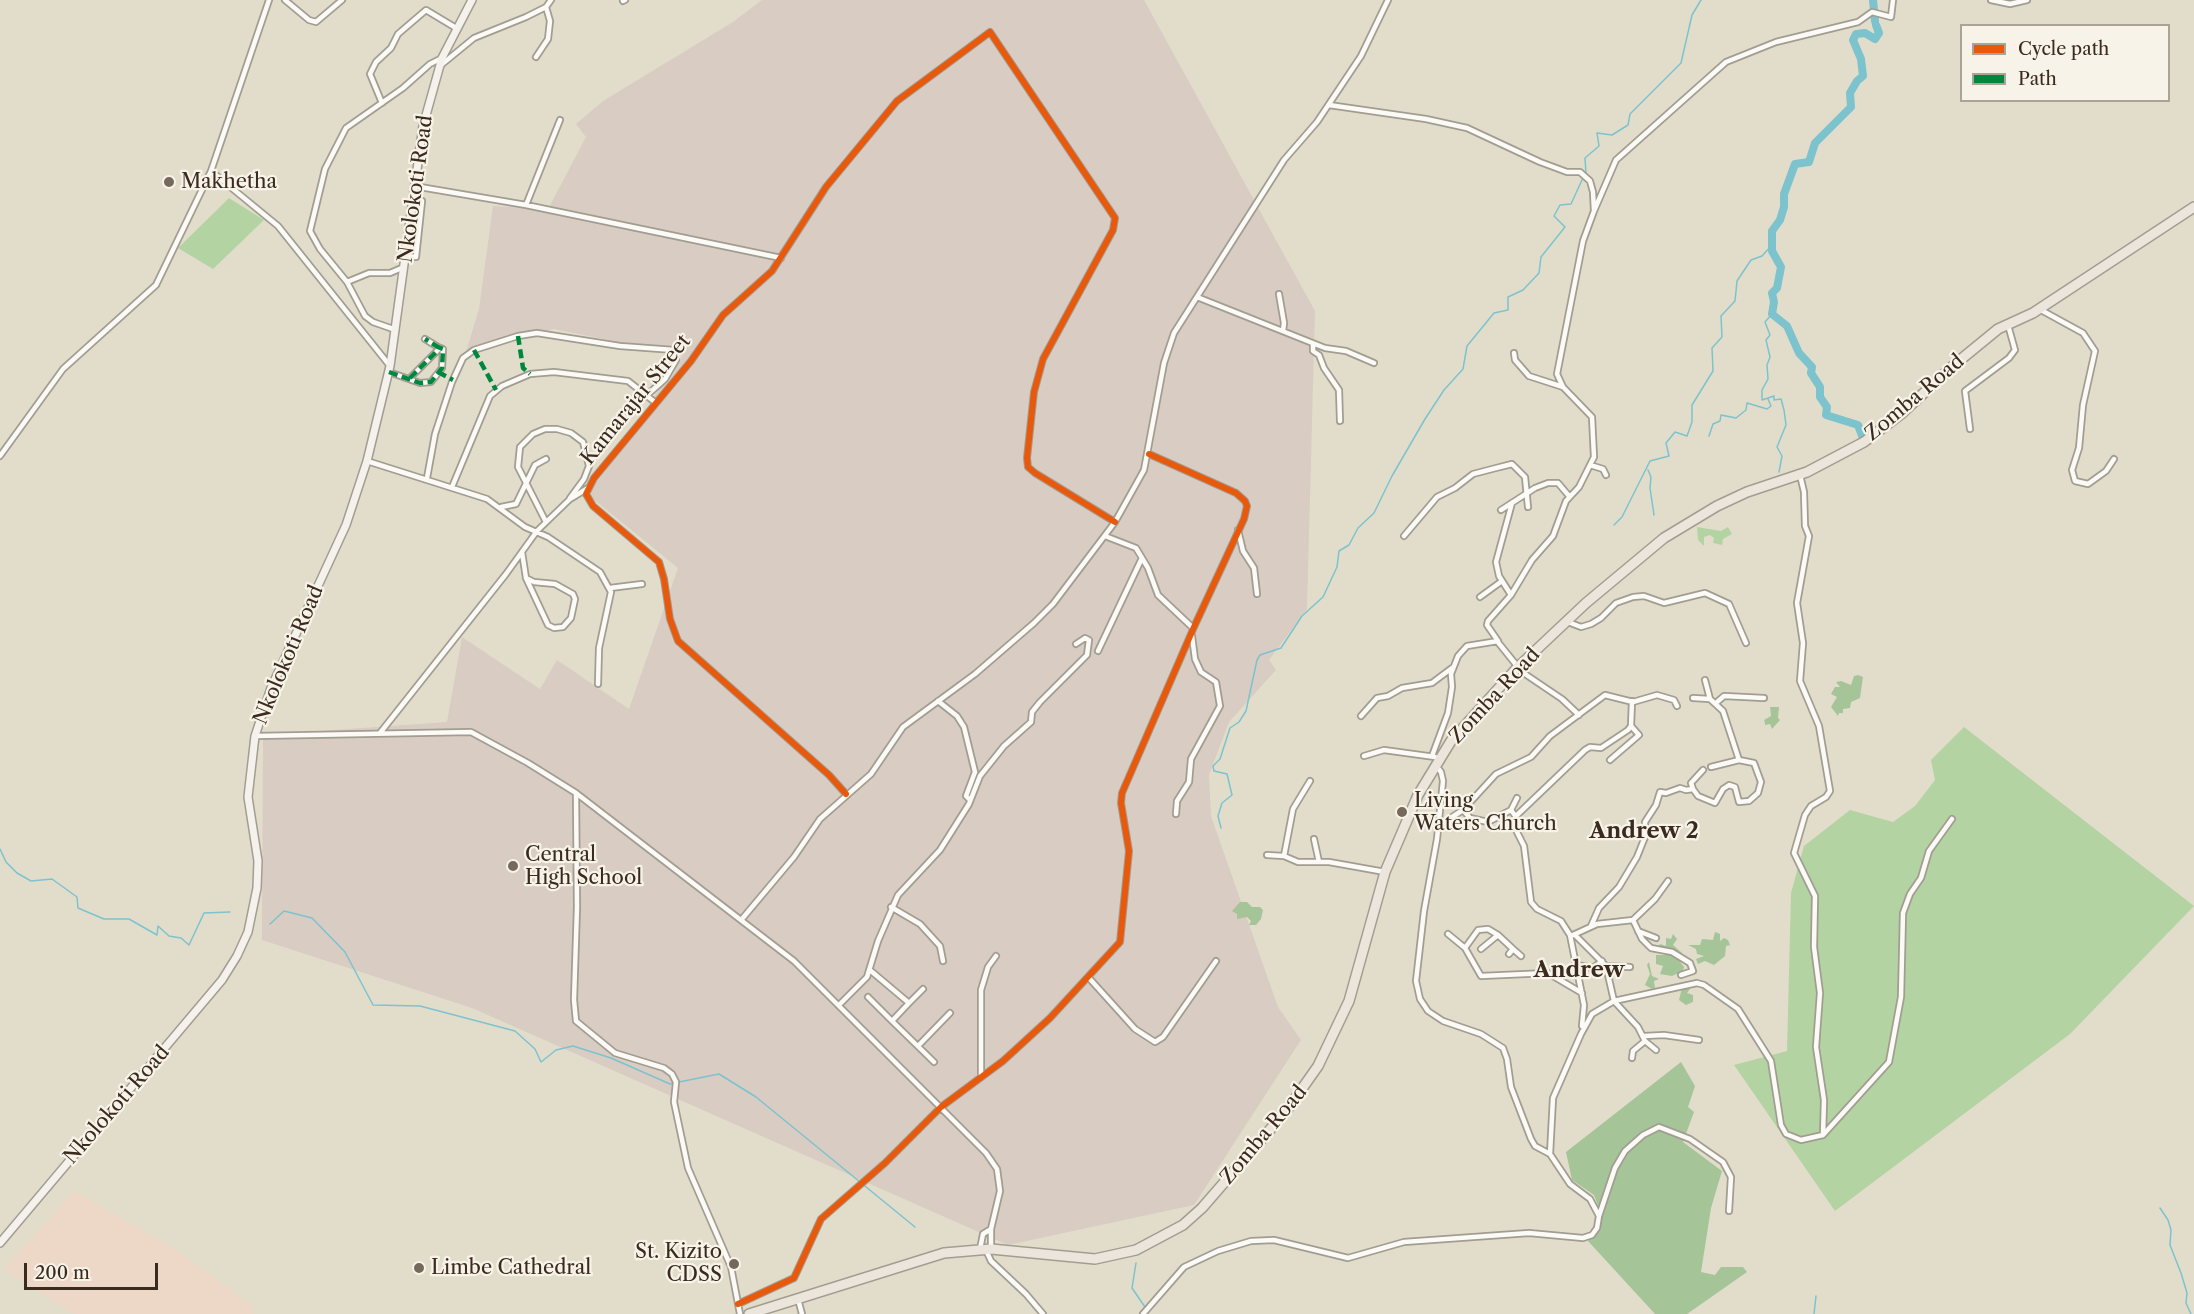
<!DOCTYPE html>
<html>
<head>
<meta charset="utf-8">
<style>
  body { margin:0 }
  #map { position:relative; width:2194px; height:1314px; overflow:hidden; background:#e2ddcb; font-family:"Libre Caslon Text",serif }
  canvas { display:block }
  .legend { position:absolute; left:1960px; top:24px; width:210px; height:78px; box-sizing:border-box; background:#f7f3e8; border:2px solid #aca397; margin:0; padding:8px 10px; list-style:none; font-size:18px; color:#3b2a1e }
  .legend li { display:flex; align-items:center; gap:12px; height:30px }
  .legend b { width:30px; border:2px solid #aca397 }
  .scale { position:absolute; left:24px; top:1263px; width:134px; height:27px; box-sizing:border-box; border:3px solid #3b2a1e; border-top:0; padding-left:8px; font-size:18px; line-height:21px; white-space:nowrap; color:#3b2a1e; -webkit-text-stroke:4px #f7f3e8; paint-order:stroke }
</style>
</head>
<body>
<div id="map">
<canvas width="2194" height="1314"></canvas>
<ul class="legend">
<li><b style="height:8px;background:#e8590c"></b>Cycle path</li>
<li><b style="height:8px;background:#00873e"></b>Path</li>
</ul>
<div class="scale">200 m</div>
</div>
<script>
const context = document.querySelector('canvas').getContext('2d');
context.lineJoin = 'round';
function fillPath(path, color) { context.fillStyle = color; context.fill(path, 'evenodd'); }
const poly = rows => new Path2D(rows.map(r => 'M' + r).join(''));
function trace(path, color, width, dash) { context.strokeStyle = color; context.lineWidth = width; context.lineCap = dash ? 'butt' : 'round'; context.setLineDash(dash || []); context.stroke(path); }
function drawText(font, color, halo, rows, align = 'center') {
  context.font = font + ' "Libre Caslon Text",serif'; context.lineWidth = 4.5; context.setLineDash([]); context.textBaseline = 'middle'; context.strokeStyle = halo; context.fillStyle = color; for (const [text, x, y, turn = 0] of rows) {
    context.save(); context.translate(x, y); context.rotate((+turn || 0) * Math.PI / 180); context.textAlign = isNaN(turn) ? turn : align; if (halo) context.strokeText(text, 0, 0); context.fillText(text, 0, 0); context.restore();
  }
}
fillPath(poly([
  [74,1191,173,1248,251,1305,254,1314,74,1314,4,1269]
]), '#edd7c7');
fillPath(poly([
  [762,0,1144,0,1315,311,1307,609,1269,660,1276,670,1229,722,1209,775,1211,816,1278,1007,1301,1040,1194,1205,1008,1245,472,1008,262,940,263,735,447,722,462,637,540,689,557,660,629,709,678,568,587,494,683,355,554,329,465,355,479,309,493,206,548,209,586,137,576,124,603,101,733,22]
]), '#d9ccc3');
fillPath(poly([
  [229,198,264,220,213,269,178,248],
  [1697,527,1721,531,1728,527,1732,534,1723,539,1722,545,1713,543,1714,538,1710,535,1704,537,1704,546,1698,540],
  [1964,727,2194,906,2070,1034,1835,1211,1734,1065,1787,1051,1791,893,1804,846,1850,810,1893,822,1915,806,1935,780,1931,760]
]), '#b4d3a2');
fillPath(poly([
  [1858,675,1863,677,1860,698,1851,702,1850,708,1843,709,1843,713,1839,713,1838,716,1831,707,1837,697,1831,694,1835,687,1840,687,1836,682,1841,681,1851,685,1854,676],
  [1770,707,1779,707,1778,718,1780,720,1772,729,1770,724,1765,725,1765,723,1764,720,1771,716],
  [1240,902,1247,902,1252,907,1260,907,1263,910,1261,919,1256,925,1249,925,1251,921,1247,917,1237,919,1237,914,1232,911],
  [1715,932,1720,934,1720,941,1724,938,1728,940,1730,945,1726,946,1725,956,1714,965,1705,961,1698,964,1696,959,1704,956,1697,954,1696,949,1688,945,1700,945,1702,939,1713,940],
  [1673,934,1677,939,1673,945,1682,953,1680,956,1657,948,1660,944,1666,946,1666,938,1671,939],
  [1656,955,1675,955,1684,967,1683,971,1672,976,1660,974,1663,966,1656,964],
  [1649,962,1652,976,1659,979,1654,981,1655,988,1652,989,1645,985,1650,974,1647,965],
  [1687,987,1690,989,1687,993,1693,995,1693,1002,1686,1005,1679,1000,1682,988],
  [1681,1062,1695,1086,1688,1107,1694,1112,1683,1142,1722,1171,1711,1208,1701,1272,1715,1275,1721,1267,1743,1267,1747,1272,1687,1314,1655,1314,1588,1241,1602,1216,1594,1195,1572,1180,1566,1152]
]), '#a5c498');
trace(poly([
  [1586,174,1585,158,1599,146,1597,133,1612,135,1628,125,1630,114,1681,63,1692,15,1701,0],
  [1772,314,1765,322,1770,335,1766,340,1770,357,1767,365,1768,379,1762,390,1762,400,1774,396,1774,400,1781,399,1784,410,1786,425,1777,447,1782,456,1779,472],
  [1709,436,1713,424,1720,421,1721,415,1736,418,1746,410,1747,403,1767,409,1771,406,1768,399],
  [1648,470,1651,477,1650,488,1654,515],
  [1614,525,1622,517,1650,461,1669,456,1666,443,1675,432,1687,436,1692,422,1692,405,1713,371,1712,348,1722,337,1721,316,1735,301,1737,281,1751,260,1762,256,1772,245],
  [1221,828,1218,816,1222,803,1232,795,1227,774,1214,771,1213,766,1220,759,1230,728,1239,722,1246,711,1257,660,1260,655,1281,648,1302,616,1323,597,1337,567,1339,551,1349,545,1358,528,1374,513,1392,476,1425,419,1444,390,1463,369,1467,346,1494,313,1508,310,1508,297,1523,290,1539,273,1541,257,1565,227,1554,216,1560,205,1571,204,1582,180],
  [0,849,6,862,17,873,31,881,52,879,77,897,78,908,104,919,129,919,157,935,158,926,169,936,181,938,189,945,204,913,230,912],
  [270,924,284,911,312,918,345,952,373,1005,420,1006,515,1031,535,1049,541,1062,556,1050,573,1046,611,1058,670,1084,674,1083],
  [679,1082,719,1074,756,1097,915,1227],
  [2160,1208,2168,1220,2171,1230,2170,1245,2181,1273,2187,1293,2186,1303,2191,1314],
  [1136,1263,1132,1288,1145,1307],
  [1814,1314,1816,1296]
]), '#7cc3ce', 1.5);
trace(poly([
  [1873,0,1875,21],
  [1863,438,1858,425,1826,415,1827,407,1820,397,1820,387,1811,373,1812,367,1799,353,1787,326,1772,314,1774,302,1772,293,1777,288,1781,267,1772,251,1772,231,1780,220,1784,207,1784,194,1795,164,1809,162,1815,143,1851,107,1850,93,1857,81,1863,76,1861,59,1853,40,1856,34,1865,33,1875,39,1879,33,1876,25]
]), '#7cc3ce', 8);
const street = poly([
  [269,0,211,171,278,226,390,366],
  [285,0,309,20,316,22,342,0],
  [1991,0,2010,4,2027,0],
  [623,1,625,0],
  [536,57,548,39,550,21,546,7],
  [441,65,474,38,526,17,546,7,551,0],
  [382,103,370,74,376,62,391,48,398,34,426,10,456,28],
  [1329,105,1426,119,1467,128,1540,162,1567,172,1580,172,1590,181,1593,192,1594,211,1583,241,1557,374,1563,387,1592,417,1594,457,1579,487,1566,501,1553,536,1532,560,1511,595,1488,621,1487,625,1498,641,1467,646,1458,656,1451,674,1452,687,1448,713,1432,756],
  [414,186,526,205,781,258],
  [526,205,560,120],
  [1594,211,1616,160,1726,62,1776,42,1858,22,1872,12,1891,17,1893,0],
  [405,256,416,257,422,201],
  [347,282,369,273,390,273,404,267],
  [1279,294,1284,323,1283,331],
  [1197,297,1325,348,1346,351,1374,363],
  [2041,310,2083,333,2095,351,2083,405,2079,448,2072,470,2075,481,2088,484,2106,471,2114,459],
  [396,330,373,322,365,316,347,282,320,249,310,231,325,169,346,128,403,88,430,64,442,58],
  [1313,344,1313,351,1319,355,1324,368,1339,390,1340,421],
  [1514,353,1515,360,1529,376,1563,387],
  [389,372,420,383,431,382,442,368,443,349,438,347],
  [410,378,438,350,438,347,425,339],
  [1970,429,1965,391,2009,358,2015,350,2008,325],
  [0,456,63,369,156,285,211,171],
  [367,461,487,499,525,527,548,537,600,572,611,592,599,648,598,684],
  [1590,465,1603,469,1606,475],
  [427,478,435,434,452,382,463,358,474,350,518,336,537,333,620,346,674,350,676,360,665,379,646,396],
  [452,487,490,396,502,386,530,374,554,372,628,381,656,403],
  [501,507,516,504,535,465,546,459],
  [1501,510,1535,488,1548,483,1558,483,1569,496],
  [546,522,518,467,520,447,533,434,545,429,557,429,571,433,583,442,589,466,584,479,570,498],
  [1238,530,1243,551,1254,568,1257,594],
  [1105,536,1136,548,1148,568,1158,595,1193,628],
  [1404,536,1437,497,1455,488,1473,474,1496,468,1512,464,1525,477,1528,507],
  [522,552,526,578],
  [526,578,534,582,555,584,573,594,575,599,571,618,563,627,554,628,548,625,526,578],
  [610,588,642,584],
  [1511,595,1499,576,1496,562,1512,503],
  [1480,597,1502,581],
  [1568,622,1581,627,1591,624,1601,618,1616,603,1633,597,1644,596,1664,603,1705,593,1729,604,1746,643],
  [1497,641,1522,672,1562,699,1579,715],
  [1098,651,1142,558],
  [1705,680,1710,699],
  [1693,698,1710,699,1723,711,1739,760],
  [938,701,957,716,964,727,975,772,966,796,970,800],
  [1716,703,1724,696,1764,698],
  [1361,716,1377,698,1388,696,1402,688,1432,683,1452,668],
  [380,733,506,574,537,531,570,499,588,488],
  [255,736,471,732,528,763,576,793,794,961,986,1153,997,1169,1000,1191,991,1229,991,1249],
  [1364,756,1384,750,1435,757],
  [1610,760,1639,735,1631,726],
  [1310,781,1293,809,1284,856,1298,862,1329,862,1385,872],
  [1693,789,1691,783,1703,770],
  [576,793,577,907,574,1000,576,1021,615,1053,664,1068,672,1074,676,1082,674,1102,688,1168,731,1267,740,1314],
  [846,794,829,775,678,641,670,619,664,579,659,562,593,506,586,494,594,478,691,361,723,315,772,271,826,187,897,101,990,32,1115,218,1113,230,1043,359,1034,392,1027,458,1028,467,1035,473,1115,522],
  [1463,810,1470,818,1488,822,1511,810,1517,798],
  [1511,810,1516,817,1516,830,1524,846,1531,902,1537,909,1561,921,1570,935,1584,1005,1582,1026],
  [1176,814,1177,801,1189,782,1191,759,1220,706,1216,682,1201,672,1195,659,1192,636],
  [1516,816,1585,750,1590,747,1601,748,1628,730,1631,726,1632,701],
  [1438,826,1463,810,1496,774,1531,757,1550,736,1605,695,1633,702,1657,695,1674,700,1677,706],
  [1314,839,1319,862],
  [1267,855,1284,856],
  [891,907,920,924,940,946,943,961],
  [742,919,794,857,820,819,871,774,903,727,975,674,1034,623,1053,604,1115,522,1144,470,1164,363,1174,333,1284,160,1317,122,1361,56,1388,0],
  [1633,920,1642,939,1651,948,1672,952,1690,963,1693,971,1681,975],
  [1591,926,1599,908,1619,887,1637,857,1645,837,1645,822,1656,805,1660,792,1666,793,1680,788,1686,790,1693,789,1698,796,1715,803,1723,789,1729,785,1735,787,1739,802,1749,801,1758,793,1761,782,1754,763,1739,760,1711,767],
  [1638,931,1656,938],
  [1448,934,1465,948,1481,976,1548,973,1582,993],
  [1573,935,1597,924,1633,920,1655,899,1668,881],
  [1575,935,1606,966,1614,1001,1638,1027,1645,1041,1656,1050],
  [1465,948,1478,930,1488,929,1498,935],
  [1481,949,1498,935,1513,949,1509,954],
  [1513,949,1521,956],
  [1577,965,1593,968,1602,961],
  [1606,966,1630,967],
  [871,971,909,1003,892,1021,934,1062],
  [1089,978,1135,1029,1155,1042,1163,1037,1216,961],
  [868,997,892,1021],
  [909,1003,923,989],
  [839,1005,867,977,878,941,898,895,940,850,969,804,980,776,1004,746,1031,722,1032,712,1040,702,1087,655,1089,640,1085,638,1076,644],
  [1581,1034,1592,1014,1614,1001,1697,983,1704,985,1738,1009,1771,1061,1781,1125,1786,1134,1801,1140,1823,1135,1824,1100,1816,1047,1820,993,1814,947,1815,896,1794,853,1805,815,1811,806,1826,797,1830,791,1819,726,1800,681,1803,643,1797,603,1809,536,1805,526,1804,492,1800,475],
  [1644,1036,1664,1035,1699,1040],
  [918,1046,950,1013],
  [1632,1058,1633,1051,1645,1041],
  [981,1077,981,990,988,967,996,956],
  [1823,1135,1889,1062,1901,997,1903,913,1910,894,1921,878,1929,851,1952,819],
  [1550,1154,1553,1098,1581,1034],
  [1599,1216,1615,1168,1625,1151,1643,1135,1659,1127,1690,1139,1723,1162,1731,1177,1729,1211],
  [985,1248,991,1261,1026,1294,1043,1314],
  [980,1249,983,1234,991,1229],
  [798,1299,802,1314],
  [738,1304,794,1278,821,1219,885,1163,941,1107,1003,1061,1050,1018,1120,942,1129,851,1121,803,1122,793,1194,627,1244,519,1247,506,1245,501,1236,493,1149,454],
  [1143,1314,1184,1267,1218,1251,1251,1241,1274,1240,1348,1258,1404,1242,1529,1233,1583,1238,1592,1235,1597,1228,1599,1216,1590,1199,1570,1184,1550,1154,1535,1146,1531,1139,1511,1087,1507,1059,1503,1048,1481,1034,1443,1021,1428,1011,1420,999,1416,981,1424,911,1437,839,1443,781,1441,772,1437,767]
]);
const secondary = poly([
  [0,1243,222,980,237,956,248,932,257,888,258,861,248,797,255,736,271,688,346,525,367,461,390,366,423,126,442,58,472,0]
]);
const highway = poly([
  [749,1314,944,1253,991,1249,1095,1259,1136,1250,1183,1225,1202,1208,1287,1110,1318,1066,1349,1001,1385,872,1418,795,1451,741,1517,668,1586,603,1664,538,1717,506,1747,492,1807,472,1864,442,1901,414,1954,365,1998,329,2033,313,2194,207]
]);
trace(street, '#a29d91', 8);
trace(secondary, '#a29d91', 10);
trace(highway, '#a29d91', 12);
trace(street, '#fbfaf7', 4.5);
trace(secondary, '#f5f1ec', 7);
trace(highway, '#ece5dc', 9);
trace(poly([
  [518,336,523,368,530,374],
  [474,350,496,390],
  [389,372,420,383,431,382,442,368,443,349,438,347],
  [438,372,453,380],
  [410,378,438,350,438,347,425,339]
]), '#00873e', 4.5, [9, 4.5]);
trace(poly([
  [846,794,829,775,678,641,670,619,664,579,659,562,593,506,586,494,594,478,691,361,723,315,772,271,826,187,897,101,990,32,1115,218,1113,230,1043,359,1034,392,1027,458,1028,467,1035,473,1115,522],
  [738,1304,794,1278,821,1219,885,1163,941,1107,1003,1061,1050,1018,1120,942,1129,851,1121,803,1122,793,1194,627,1244,519,1247,506,1245,501,1236,493,1149,454]
]), '#e8590c', 6);
for (const [x, y, r, color] of [
  [169,182,6,"#75695b"],
  [1402,812,6,"#75695b"],
  [513,866,6,"#75695b"],
  [734,1264,6,"#75695b"],
  [419,1268,6,"#75695b"]
]) { const dot = new Path2D(); dot.arc(x, y, r, 0, 2 * Math.PI); context.fillStyle = color; context.fill(dot); trace(dot, '#f7f3e8', 2); }
drawText('20px', '#3b2a1e', '#f7f3e8', [
  ["Makhetha",181,182],
  ["Living",1414,801],
  ["Waters Church",1414,824],
  ["Central",525,855],
  ["High School",525,878],
  ["St. Kizito",722,1252,"right"],
  ["CDSS",722,1275,"right"],
  ["Limbe Cathedral",431,1268]
], 'left');
drawText('20px', '#3b2a1e', '#f7f3e8', [
  ["Nkolokoti Road",416,189,-82],
  ["Zomba Road",1915,398,-40],
  ["Kamarajar Street",636,400,-51],
  ["Nkolokoti Road",289,655,-67],
  ["Zomba Road",1495,696,-47],
  ["Nkolokoti Road",117,1105,-49],
  ["Zomba Road",1264,1135,-50]
]);
drawText('bold 22px', '#3b2a1e', '#f7f3e8', [
  ["Andrew 2",1644,832],
  ["Andrew",1579,971]
]);
</script>
</body>
</html>
